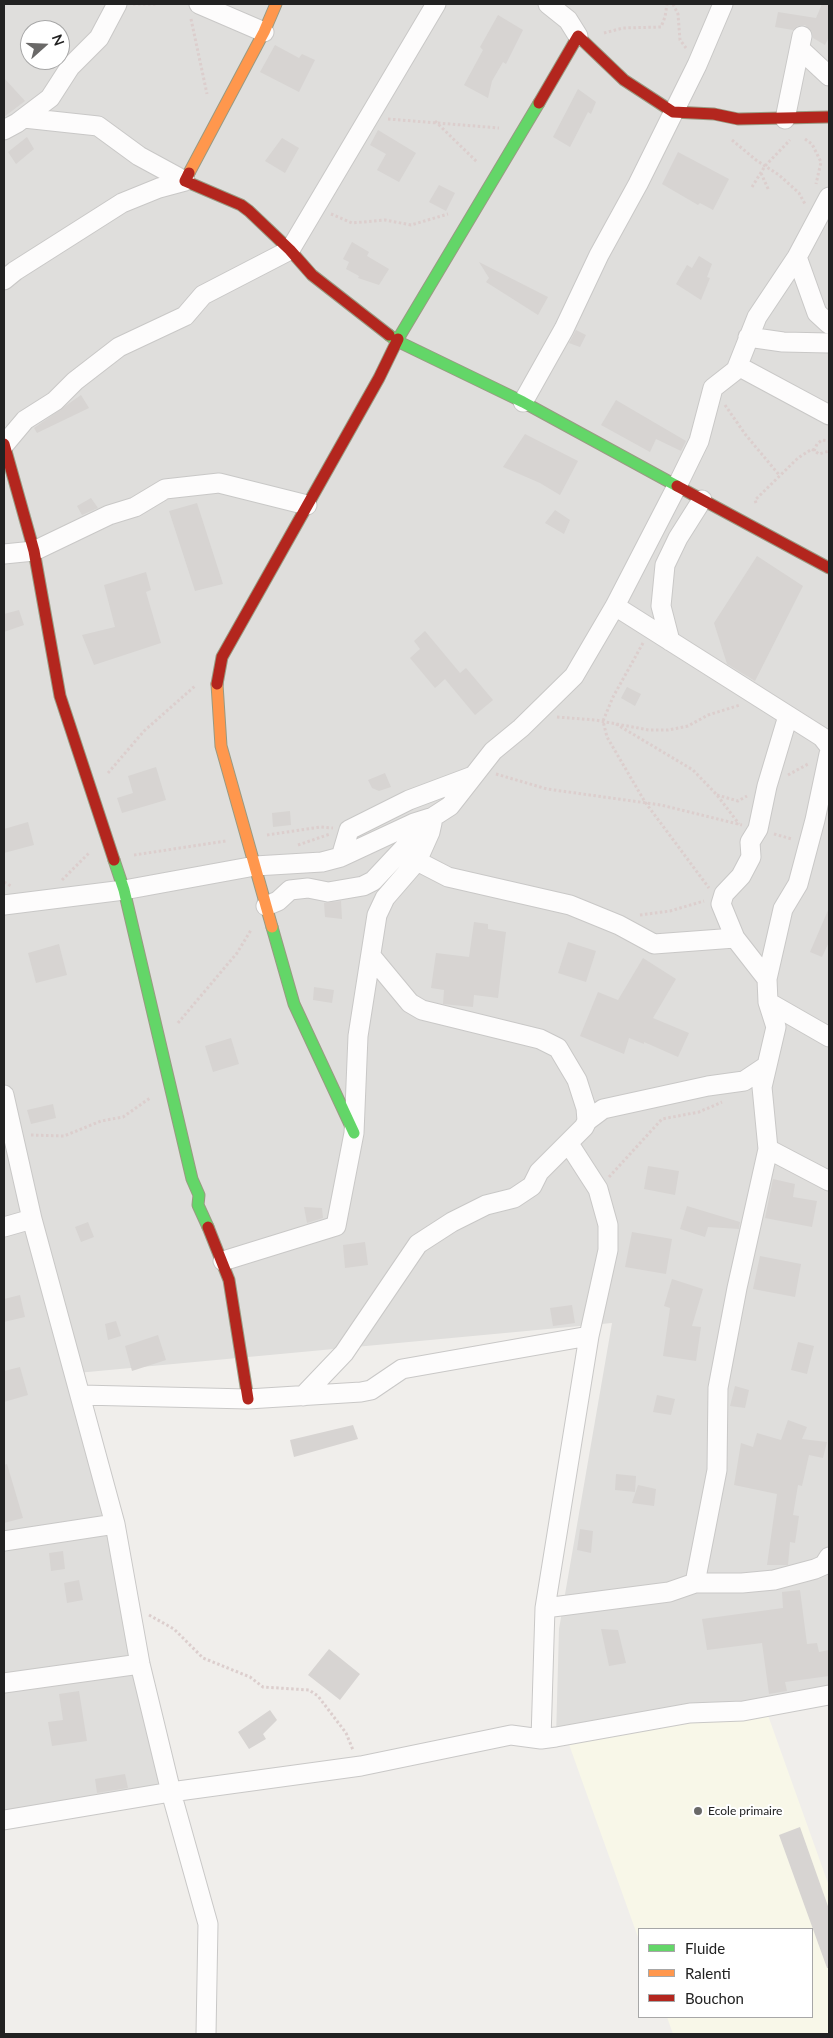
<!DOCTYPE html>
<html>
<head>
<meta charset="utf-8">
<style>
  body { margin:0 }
  #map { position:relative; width:833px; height:2038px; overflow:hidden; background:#f0eeeb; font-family:Lato,sans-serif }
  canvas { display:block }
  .frame { position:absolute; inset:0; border:5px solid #222; pointer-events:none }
  .legend { position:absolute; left:638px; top:1928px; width:175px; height:90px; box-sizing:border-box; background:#fff; border:1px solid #a7a7a7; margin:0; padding:6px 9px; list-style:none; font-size:15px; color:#222 }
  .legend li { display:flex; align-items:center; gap:10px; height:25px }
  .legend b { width:25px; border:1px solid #a7a7a7 }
  .north { position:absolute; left:20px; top:20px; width:50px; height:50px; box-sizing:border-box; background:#fff; border:1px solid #a7a7a7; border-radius:50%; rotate:70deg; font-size:14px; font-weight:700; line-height:20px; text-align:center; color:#222 }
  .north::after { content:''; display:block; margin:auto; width:18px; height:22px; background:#6a6968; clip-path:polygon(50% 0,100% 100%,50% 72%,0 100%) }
</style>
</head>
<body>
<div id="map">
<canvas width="833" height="2038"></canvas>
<div class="frame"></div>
<ul class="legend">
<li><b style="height:6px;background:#63d668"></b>Fluide</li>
<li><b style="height:6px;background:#ff974d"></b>Ralenti</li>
<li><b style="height:6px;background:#b3261e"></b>Bouchon</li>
</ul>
<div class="north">N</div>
</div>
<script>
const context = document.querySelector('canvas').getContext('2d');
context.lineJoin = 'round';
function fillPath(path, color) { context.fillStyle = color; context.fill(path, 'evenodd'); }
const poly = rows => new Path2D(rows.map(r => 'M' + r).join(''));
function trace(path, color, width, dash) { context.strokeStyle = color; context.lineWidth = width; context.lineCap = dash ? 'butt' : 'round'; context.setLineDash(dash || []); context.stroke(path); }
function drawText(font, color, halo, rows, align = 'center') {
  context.font = font + ' Lato,sans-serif'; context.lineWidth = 4; context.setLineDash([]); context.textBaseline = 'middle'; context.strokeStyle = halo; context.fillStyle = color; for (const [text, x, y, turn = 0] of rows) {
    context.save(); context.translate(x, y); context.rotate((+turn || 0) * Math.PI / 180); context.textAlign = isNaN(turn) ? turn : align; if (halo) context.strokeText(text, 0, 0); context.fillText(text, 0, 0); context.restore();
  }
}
fillPath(poly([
  [4,4,829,4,829,1697,556,1737,559,1629,612,1323,77,1373,165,1795,4,1822],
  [30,30,60,30,60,60,30,60]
]), '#dfdedc');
fillPath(poly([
  [765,1707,829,1886,829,2034,673,2034,667,2017,812,2017,812,1929,639,1929,639,1940,566,1736]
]), '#f8f7e8');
fillPath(poly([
  [822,4,829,4,829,37,825,45,813,38,812,32,805,25,798,26,793,30,775,27,778,12,816,18],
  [498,15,523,30,506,64,503,62,492,81,488,98,464,85,483,50,480,47],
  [275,45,299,58,302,54,315,60,299,92,260,72],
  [4,78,25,101,4,117],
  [578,89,596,102,591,114,588,112,570,147,553,137],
  [378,130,416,153,399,182,377,170,386,154,370,145],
  [27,137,34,149,16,164,8,152],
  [282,138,299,148,285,173,265,161],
  [678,152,729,179,713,210,700,203,698,205,662,184],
  [439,185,455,193,446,211,429,202],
  [352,242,369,252,367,256,389,269,379,285,358,278,359,276,346,269,349,262,343,259],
  [699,256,712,264,707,277,710,278,701,300,676,284,687,265,692,268],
  [479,262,548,297,538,315,486,282,489,278],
  [576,330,586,335,580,347,569,343],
  [81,395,89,408,37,433,34,428],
  [616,400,686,441,681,451,656,439,650,452,601,425],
  [525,434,578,461,560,495,540,483,503,467],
  [91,498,98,508,82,515,77,506],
  [197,503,223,584,195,591,169,511],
  [555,510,570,520,564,534,545,523],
  [757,556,803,586,755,681,727,664,714,623],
  [146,572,151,590,146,592,161,643,94,665,82,635,115,627,104,585],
  [19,610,24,625,4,632,4,614],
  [425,631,460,673,466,668,493,700,475,715,445,679,435,688,410,658,420,649,414,641],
  [627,687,641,694,635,706,621,698],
  [156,767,166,800,122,813,117,798,133,793,128,776],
  [385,773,391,787,379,791,372,788,368,780],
  [290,811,291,825,273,827,272,813],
  [28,822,34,845,4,853,4,829],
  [341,901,342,919,325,917,324,903],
  [829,908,829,942,822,957,810,952],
  [474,922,488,924,488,929,506,932,498,998,474,995,473,1007,443,1004,444,990,431,988,436,953,469,957],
  [568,942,596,951,586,982,558,973],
  [59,944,67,975,36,983,28,953],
  [643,958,676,979,653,1018,689,1033,678,1057,644,1042,644,1044,629,1038,624,1054,580,1036,598,992,618,1000],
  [314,987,334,990,332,1003,313,1000],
  [231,1038,239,1064,213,1072,205,1046],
  [53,1104,56,1118,31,1124,27,1110],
  [648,1166,679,1171,675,1195,644,1189],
  [773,1179,795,1184,793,1197,817,1201,812,1227,765,1218],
  [687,1206,740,1222,739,1229,708,1227,705,1237,680,1229],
  [304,1207,322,1208,323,1218,307,1223],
  [88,1222,94,1237,81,1242,75,1227],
  [632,1232,672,1239,666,1274,625,1267],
  [365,1242,368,1265,345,1268,343,1245],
  [760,1256,801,1264,795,1297,753,1289],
  [672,1279,703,1289,692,1326,701,1327,696,1361,663,1356,670,1308,664,1306],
  [20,1295,25,1317,4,1322,4,1299],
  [572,1305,575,1323,553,1326,550,1308],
  [116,1321,121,1336,108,1340,105,1324],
  [158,1335,166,1360,132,1371,125,1346],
  [798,1342,814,1346,807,1374,791,1370],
  [20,1367,28,1395,4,1402,4,1371],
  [735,1386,749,1390,745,1408,730,1406],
  [657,1395,675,1399,671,1415,653,1412],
  [788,1420,807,1427,802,1439,827,1442,823,1458,809,1455,802,1486,798,1485,793,1515,799,1516,795,1543,790,1542,788,1565,767,1565,777,1494,734,1485,741,1443,753,1447,757,1433,781,1440],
  [353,1425,358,1439,294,1457,290,1440],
  [7,1464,23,1518,4,1523,4,1465],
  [616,1474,636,1476,635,1492,615,1490],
  [638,1485,656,1489,654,1506,632,1503],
  [580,1529,593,1531,591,1553,577,1550],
  [63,1551,65,1569,51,1571,49,1553],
  [79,1580,83,1600,67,1603,64,1583],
  [800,1590,807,1644,817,1643,819,1652,829,1650,829,1676,785,1682,787,1691,769,1694,762,1643,707,1650,702,1619,783,1608,782,1592],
  [601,1629,618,1630,626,1663,609,1666],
  [329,1649,360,1674,340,1700,308,1675],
  [79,1691,87,1741,52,1746,48,1722,63,1720,59,1694],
  [270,1710,277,1720,263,1734,266,1739,249,1749,238,1732],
  [125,1774,128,1788,97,1793,95,1779],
  [800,1827,829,1909,829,1968,827,1968,779,1835]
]), '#d7d4d2');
const street = poly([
  [199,4,264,32],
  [548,4,568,20,578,36],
  [800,49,829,76],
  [24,118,98,126,139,156,185,181],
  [785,119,802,36],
  [4,130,17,123,50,98,70,67,99,38,117,4],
  [797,257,817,313,829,324],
  [4,280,15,271,122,203,159,188,185,181],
  [748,337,783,342,829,343],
  [738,366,829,415],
  [523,402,564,329,599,255,638,184,697,65,723,4],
  [4,445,25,420,55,401,75,381,119,347,185,316,203,295,290,250,436,4],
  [4,554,34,551,109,515,135,507,165,489,219,483,307,505],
  [615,606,822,737,829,746],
  [670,641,661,606,665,565,678,538,702,500],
  [432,823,430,832,417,861,448,877,570,905,619,925,654,944,735,938,767,979],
  [341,857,349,830,409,800,473,776],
  [4,905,124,890,255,866,322,862,341,857,414,823,430,818],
  [266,906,278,901,290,890,308,888,328,892,363,886,373,881,433,817,450,806,493,751,521,728,574,676,615,606,677,486,699,441,713,388,736,370,757,317,797,257,829,197],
  [735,938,721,904,724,894,741,876,751,857,750,842,758,829,767,786,788,716],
  [768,1002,829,1037],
  [4,1095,32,1219,4,1227],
  [587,1121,603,1109,708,1086,744,1081,765,1067],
  [569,1144,598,1189,608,1225,608,1250,589,1336],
  [768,1149,829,1181],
  [32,1219,115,1524,140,1664,171,1792,208,1924,206,2034],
  [223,1261,336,1226,354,1133,358,1036,377,915,385,898,417,861],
  [81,1395,248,1399,361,1392,371,1390,402,1369,589,1336,545,1608,541,1739],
  [303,1396,344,1353,418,1244,452,1222,486,1205,514,1198,532,1186,539,1172,584,1127,587,1121,586,1108,577,1080,558,1048,540,1039,422,1010,410,1003,371,956],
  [4,1541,115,1524],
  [695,1583,717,1470,718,1388,737,1288,768,1149,762,1087,776,1027,768,1002,767,979,783,909,798,884,815,820,829,754],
  [545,1608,669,1592,695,1583,742,1583,774,1580,815,1569,824,1565,829,1557],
  [4,1683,140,1664],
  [4,1820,171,1792,361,1766,511,1735,541,1739,556,1737,690,1713,743,1711,829,1695]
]);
const fast = poly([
  [389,335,397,341,523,402,677,486],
  [398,339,539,103],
  [114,860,124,890,192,1179,199,1195,198,1205,208,1227],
  [272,927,294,1004,354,1133]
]);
const slow = poly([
  [189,173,264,32,276,4],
  [217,684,221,746,272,927]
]);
const jam = poly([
  [539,103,578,36,624,80,673,112,714,114,738,119,829,117],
  [189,173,185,181,241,205,249,211,290,250,312,275,389,335],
  [4,444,34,551,60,696,114,860],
  [677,486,829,568],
  [217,684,222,657,379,378,398,339],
  [208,1227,229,1280,248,1399]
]);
trace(street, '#c9c8c7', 21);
trace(fast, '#999a82', 13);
trace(slow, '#999a82', 13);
trace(jam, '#999a82', 13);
trace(poly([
  [133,4,157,4],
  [673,4,678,14,680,40,686,48],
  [191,19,207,94],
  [604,33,623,28,661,27,665,17,667,4],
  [388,119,499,128],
  [435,121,477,162],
  [805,139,812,144,821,162,816,184],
  [732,140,756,160,779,175,799,193,805,204],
  [761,173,769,191],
  [752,187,765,166,790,140],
  [331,214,352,223,385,220,411,225,448,214],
  [725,405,745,434,780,476],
  [814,451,817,444,822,440,829,441],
  [756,503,755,500,798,458,812,449,819,454,829,451],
  [643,643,613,697,603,721,607,737,645,802,709,888],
  [557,717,595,720,649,730,668,730,688,726,708,715,740,705],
  [616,724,693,770,717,795,739,824],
  [108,773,144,731,195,686],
  [496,774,547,789,661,805,742,825],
  [788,775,808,764],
  [717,795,738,801,747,796],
  [774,834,792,839],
  [267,835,320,827,333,828],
  [298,845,330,834],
  [134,855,226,841],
  [62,880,90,852],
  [4,882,11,886],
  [640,915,670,911,704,901],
  [178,1023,237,953,251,930],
  [31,1135,64,1136,101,1121,123,1117,150,1098],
  [609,1177,662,1119,699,1112,722,1102],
  [149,1615,174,1629,203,1658,250,1677,263,1687,309,1690,318,1696,346,1733,353,1750]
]), '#dccecd', 3, [2.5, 2.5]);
trace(street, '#fdfcfc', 19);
trace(fast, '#63d668', 11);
trace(slow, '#ff974d', 11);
trace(jam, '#b3261e', 11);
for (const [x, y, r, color] of [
  [698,1811,5,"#6a6968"]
]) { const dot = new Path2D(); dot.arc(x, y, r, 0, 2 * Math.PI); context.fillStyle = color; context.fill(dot); trace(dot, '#fff', 2); }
drawText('12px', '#222', '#fff', [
  ["Ecole primaire",708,1811]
], 'left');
</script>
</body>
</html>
